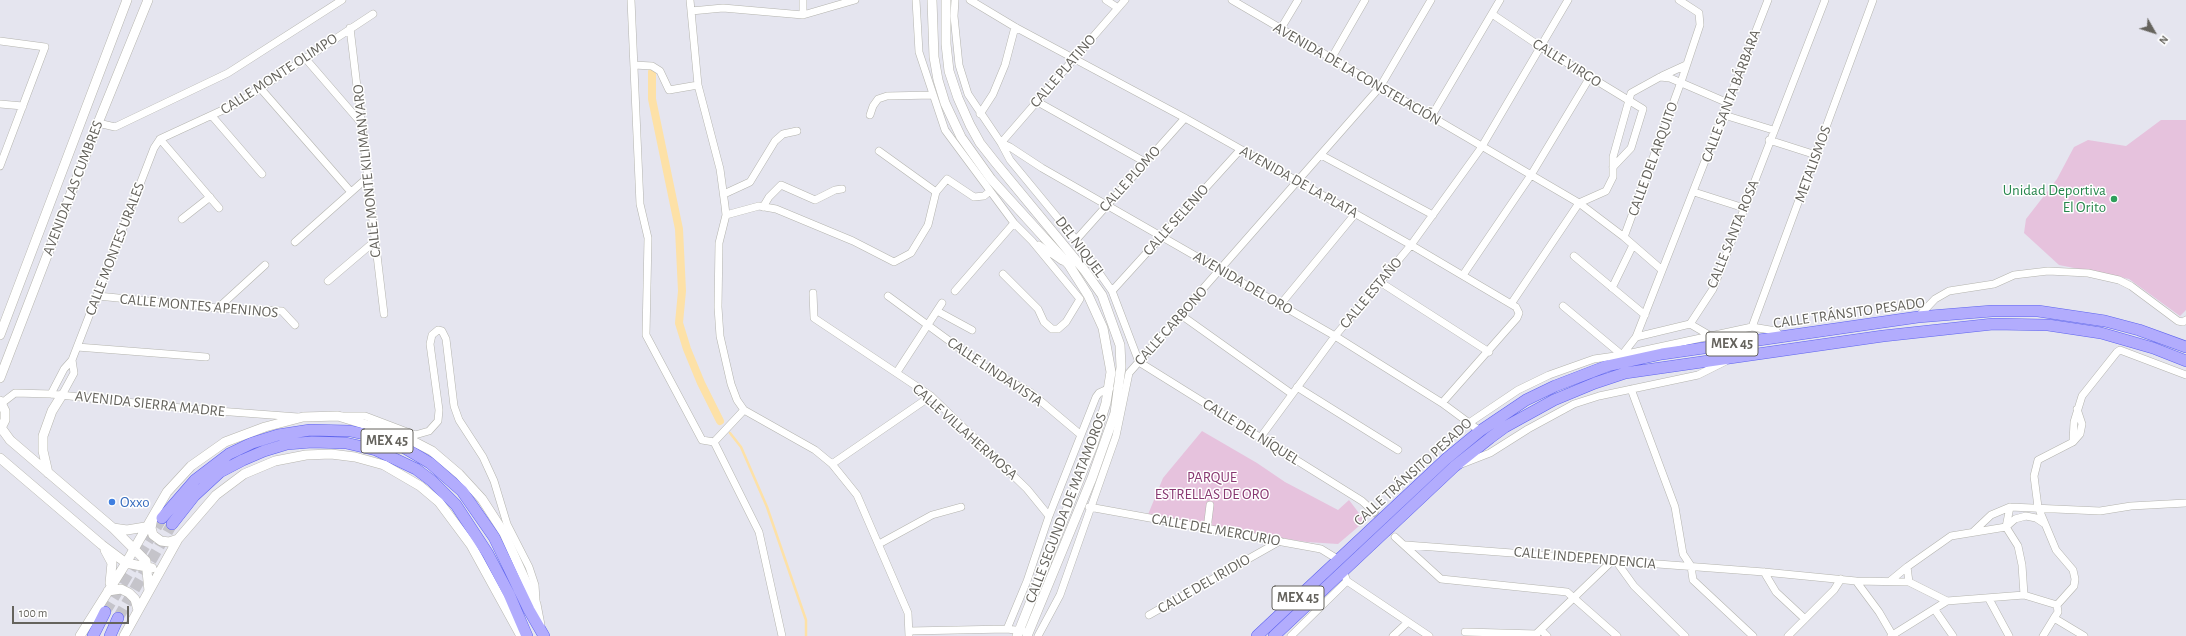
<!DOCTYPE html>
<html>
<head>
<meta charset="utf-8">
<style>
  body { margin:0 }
  #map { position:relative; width:2186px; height:636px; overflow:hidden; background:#e5e5ef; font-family:"Alegreya Sans",sans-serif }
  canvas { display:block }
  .north { position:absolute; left:2134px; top:12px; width:40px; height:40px; -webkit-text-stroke:3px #fff; paint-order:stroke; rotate:129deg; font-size:11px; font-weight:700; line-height:16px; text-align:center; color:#65635d }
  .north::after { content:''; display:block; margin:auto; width:14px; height:18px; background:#65635d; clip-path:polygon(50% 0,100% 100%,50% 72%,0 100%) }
  .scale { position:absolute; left:12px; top:606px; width:117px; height:18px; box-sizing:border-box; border:2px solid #65635d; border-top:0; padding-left:5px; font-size:12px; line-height:14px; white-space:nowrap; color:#65635d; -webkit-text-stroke:3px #fff; paint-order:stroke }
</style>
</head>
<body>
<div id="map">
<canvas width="2186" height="636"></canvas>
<div class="north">N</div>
<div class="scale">100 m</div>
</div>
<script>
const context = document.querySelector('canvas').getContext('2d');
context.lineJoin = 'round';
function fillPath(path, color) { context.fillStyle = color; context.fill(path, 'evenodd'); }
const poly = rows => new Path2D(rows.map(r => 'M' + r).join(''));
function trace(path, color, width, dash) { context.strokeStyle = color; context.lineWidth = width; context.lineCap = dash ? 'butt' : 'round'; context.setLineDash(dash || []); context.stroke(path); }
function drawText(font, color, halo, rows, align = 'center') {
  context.font = font + ' "Alegreya Sans",sans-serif'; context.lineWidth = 3; context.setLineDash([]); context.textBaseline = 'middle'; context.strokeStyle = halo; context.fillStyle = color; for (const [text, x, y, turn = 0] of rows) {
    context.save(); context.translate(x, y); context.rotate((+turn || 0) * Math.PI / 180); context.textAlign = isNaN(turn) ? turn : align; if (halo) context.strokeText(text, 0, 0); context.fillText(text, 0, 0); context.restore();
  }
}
fillPath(poly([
  [2161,120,2186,120,2186,310,2180,316,2129,279,2059,265,2024,233,2026,219,2057,179,2074,147,2088,140,2126,146],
  [1202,431,1257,463,1285,482,1338,510,1349,500,1365,521,1338,544,1307,542,1147,517,1163,478]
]), '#e6c2dd');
trace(poly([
  [730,433,741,447,767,507,806,620,806,636]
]), '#fde1a7', 2.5);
trace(poly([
  [652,72,652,99,679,229,682,291,679,323,687,349,701,383,720,421]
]), '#fde1a7', 8);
trace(poly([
  [1374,512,1395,537]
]), '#c5c4ca', 7, [7, 3.5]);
trace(poly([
  [105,612,162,518],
  [118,618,172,524]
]), '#c5c4ca', 11, [11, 5.5]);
const street = poly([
  [631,0,640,204,648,238,646,335,702,440,714,442,759,532,782,636],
  [690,0,698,85,720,169,725,206,726,215,719,243,718,307,720,336,731,384,737,400,744,410,815,450,832,464,857,495,908,613,909,636],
  [916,0,919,52,945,130,1014,223,1032,241,1080,299,1066,322,1058,329,1052,329,1044,322,1038,309,1003,274],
  [955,0,954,16,959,65,968,94,1001,143,1010,160,1076,240,1112,291,1139,362,1362,501,1374,512],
  [970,0,1015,27,1185,118,1411,245,1516,307,1519,313,1517,318,1442,403],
  [1106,0,1118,8],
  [1232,0,1579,203,1624,237,1662,270],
  [691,11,723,8,803,15,855,0],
  [1492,14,1541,47,1643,109,1631,148,1613,167],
  [803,15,803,0],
  [350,28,384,314],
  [1280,30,1298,0],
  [0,41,45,47,0,166],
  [305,58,362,124],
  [1331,59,1365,0],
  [634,65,652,66,660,71,669,90,698,85],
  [1662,76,1686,65],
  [261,89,351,192],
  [1036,101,1145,162],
  [0,104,23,106],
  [980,114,993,94,1005,65,1015,27],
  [870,115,873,106,878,99,887,96,933,95],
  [1724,115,1773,130],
  [212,116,262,174],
  [1431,117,1500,0],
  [98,123,115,127,228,73,342,0],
  [160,139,238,103,373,14],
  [160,139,219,208],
  [1769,140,1816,155],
  [1001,143,1010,147,1042,168,1335,336,1442,403,1480,431],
  [1001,143,1125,0],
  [879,151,936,192,947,179,974,197,984,196,989,192],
  [1321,155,1433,215],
  [1694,192,1744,208],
  [724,194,750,182,775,141,783,134,797,131],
  [763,207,769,197,781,185,815,200,835,190,842,189],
  [726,215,759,206,776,209,853,241,894,262,911,253,928,225,936,192],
  [182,219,210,197],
  [1624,237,1681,82,1700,25,1699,13,1679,0],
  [1076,240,1185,118],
  [295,242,367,178],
  [1039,245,1062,261],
  [1574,256,1645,315],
  [1463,275,1531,175,1590,77],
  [328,281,375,241],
  [1380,282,1489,352],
  [1612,288,1633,245],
  [955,291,1014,223],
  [1112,291,1240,150],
  [813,293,814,318,931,396,1027,489,1049,516],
  [98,296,218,308,282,311,295,325],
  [888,296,989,370,1030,392,1081,435],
  [1511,304,1579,203,1606,191,1613,177,1613,157,1631,93,1660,77,1670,78,1728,103],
  [1280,305,1355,214],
  [1563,306,1622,355],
  [218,308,265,265],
  [937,311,972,330],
  [1181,315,1292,394],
  [1918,317,1935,299,1949,291,1994,284,2014,275,2048,271,2088,273,2119,280,2131,286,2178,321,2183,322,2186,320],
  [1690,324,1713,289,1825,0],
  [1752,327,1873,0],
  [1636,337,1690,324,1709,335],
  [77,347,206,357],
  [1611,363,1622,355,1636,337,1768,0],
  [897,372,942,303],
  [1297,387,1398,450],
  [1631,389,1675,507,1683,554,1691,566,1693,580,1753,636],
  [51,394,64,369,72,360,154,148,160,139],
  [62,395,74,373,72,360],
  [2,403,15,393,51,394,191,409,298,417],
  [342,416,365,416,415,435,429,431,438,421,439,410,430,344,432,335,438,330,442,331,446,339,454,406,459,420,483,457,494,481,507,524,529,567,535,585,536,600],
  [1469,423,1518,390,1549,375,1594,359,1622,355,1752,327,1776,331,1782,338],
  [1260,438,1335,336,1411,245,1481,148,1568,0],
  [714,442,744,410],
  [2073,442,2080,434,2082,424,2077,409],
  [832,464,931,396],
  [1459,465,1490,453,1528,429,1574,404,1599,396,1698,375,1726,361],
  [1089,507,1321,549,1339,560],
  [2006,527,2018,546,2022,565,2024,595],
  [2006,527,2010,507],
  [1207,529,1210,505],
  [1973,532,1991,515,2010,507,2100,511,2131,506,2186,503],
  [1395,537,1441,579,1567,592,1617,636],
  [879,544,932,515,961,507],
  [1406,545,1764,572,1856,581,1879,612,1893,636],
  [1616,561,1634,586,1685,636],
  [1343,571,1347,581,1429,636],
  [1764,572,1776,592,1805,619],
  [1856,581,1909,582,1947,601],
  [1890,581,1907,567],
  [1909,582,1907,567,1951,536,2006,527,2015,519,2026,516,2036,518,2045,524],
  [1989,599,2009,636],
  [2057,605,2074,586,2075,579,2073,570,2056,550,2038,507,2034,476,2038,460,2073,442,2074,422,2082,396,2117,352,2120,350,2186,375],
  [1935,610,1953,636],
  [1149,615,1280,541],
  [1007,629,1027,581,1049,516,1096,397,1099,393,1110,388],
  [1541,630,1547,636],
  [909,631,1007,629,1023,631],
  [1465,632,1537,634],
  [1038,636,1060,595,1116,436,1129,373,1380,87,1431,0],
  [1291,636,1347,581],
  [1393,636,1408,622],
  [1534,636,1612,561],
  [1788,636,1834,590,1841,579],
  [1891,636,1947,601,2024,595,2057,605,2058,612,2054,618,2084,636],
  [2043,636,2054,618]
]);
const secondary = poly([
  [932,0,934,57,938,80,945,103,961,137,991,179,1069,265,1088,295,1103,328,1111,372,1106,403,1093,445,1017,636],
  [946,0,946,44,949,71,958,98,970,125,980,143,995,162,1085,271,1102,295,1120,345,1121,367,1115,413,1092,478,1027,636],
  [0,335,127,0],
  [0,378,98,123,148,0],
  [0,401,5,411,5,420,0,430],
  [2,429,10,440,113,528,146,561,149,591],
  [0,458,102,545,126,563,152,568],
  [48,473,43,451,43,436,52,411,62,395],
  [153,518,151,528,153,535,161,541,169,542,178,539],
  [113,528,127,530,145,527],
  [105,550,112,563,110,583],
  [108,591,121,589,129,593,135,599,138,610],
  [80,636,126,563,167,492,191,466,225,442,265,427,303,417,338,416,403,436,432,451,459,474,482,499,504,533,536,604,540,625],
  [124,636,178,539,216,495,244,474,275,461,306,455,331,454,355,457,384,465,420,486,439,502,471,545,521,636]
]);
const primary = poly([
  [162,518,195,480,229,454,252,443,278,435,310,430,350,431,373,436,403,447,430,463,462,491,494,537,529,610,544,636],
  [172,524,194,496,220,472,243,460,264,451,287,444,312,442,346,443,376,450,416,469,432,481,456,505,488,554,509,594,527,636],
  [93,636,105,612],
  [110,636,118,618],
  [1257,636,1446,459,1480,431,1526,400,1555,386,1607,366,1662,354,1918,317,1992,311,2038,311,2105,321,2139,330,2186,347],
  [1274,636,1455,466,1490,438,1505,427,1554,400,1595,383,1625,373,1883,336,1993,324,2048,325,2101,333,2153,348,2186,361]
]);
trace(street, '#b4b4ae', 8);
trace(secondary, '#b7b6af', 10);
trace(primary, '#5e64ee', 12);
trace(street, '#fff', 7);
trace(secondary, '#fff', 9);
trace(primary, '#b2acfd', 11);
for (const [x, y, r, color] of [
  [2114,199,4,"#2e9e5b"],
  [112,502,4,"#3f7fe0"]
]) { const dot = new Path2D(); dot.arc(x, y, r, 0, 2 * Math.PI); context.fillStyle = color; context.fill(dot); trace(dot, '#fff', 1.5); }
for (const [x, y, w] of [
  [1732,344,52],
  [387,441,52],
  [1298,598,52]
]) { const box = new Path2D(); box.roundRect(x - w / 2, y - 12, w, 24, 3); context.fillStyle = '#fff'; context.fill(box); trace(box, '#65635d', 1); }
drawText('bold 14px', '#65635d', null, [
  ["MEX 45",1732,344],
  ["MEX 45",387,441],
  ["MEX 45",1298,598]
]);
drawText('15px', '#65635d', '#fff', [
  ["CALLE VIRGO",1567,63,32],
  ["CALLE PLATINO",1063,71,-49],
  ["CALLE MONTE OLIMPO",279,74,-33],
  ["AVENIDA DE LA CONSTELACIÓN",1357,74,30],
  ["CALLE SANTA BÁRBARA",1731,96,-69],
  ["CALLE DEL ARQUITO",1653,159,-70],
  ["METALISMOS",1813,164,-70],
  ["CALLE MONTE KILIMANYARO",367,171,-96],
  ["CALLE PLOMO",1130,179,-48],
  ["AVENIDA DE LA PLATA",1299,182,29],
  ["AVENIDA LAS CUMBRES",73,188,-69],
  ["CALLE SELENIO",1176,220,-48],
  ["CALLE SANTA ROSA",1733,234,-68],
  ["DEL NIQUEL",1080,247,53],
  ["CALLE MONTES URALES",115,249,-69],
  ["AVENIDA DEL ORO",1243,283,30],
  ["CALLE ESTAÑO",1371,293,-50],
  ["CALLE MONTES APENINOS",199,306,5],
  ["CALLE TRÁNSITO PESADO",1849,313,-8],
  ["CALLE CARBONO",1171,326,-48],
  ["CALLE LINDAVISTA",995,372,34],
  ["AVENIDA SIERRA MADRE",150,404,6],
  ["CALLE VILLAHERMOSA",965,432,42],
  ["CALLE DEL NÍQUEL",1251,432,32],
  ["CALLE TRÁNSITO PESADO",1413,472,-42],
  ["CALLE SEGUNDA DE MATAMOROS",1066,508,-69],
  ["CALLE DEL MERCURIO",1216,530,10],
  ["CALLE INDEPENDENCIA",1585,558,5],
  ["CALLE DEL IRIDIO",1204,584,-30]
]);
drawText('15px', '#27864d', '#fff', [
  ["Unidad Deportiva",2106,190],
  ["El Orito",2106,207]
], 'right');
drawText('15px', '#883871', '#fff', [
  ["PARQUE",1212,477],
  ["ESTRELLAS DE ORO",1212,494]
]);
drawText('15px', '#366cbe', '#fff', [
  ["Oxxo",120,502]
], 'left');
</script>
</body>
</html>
